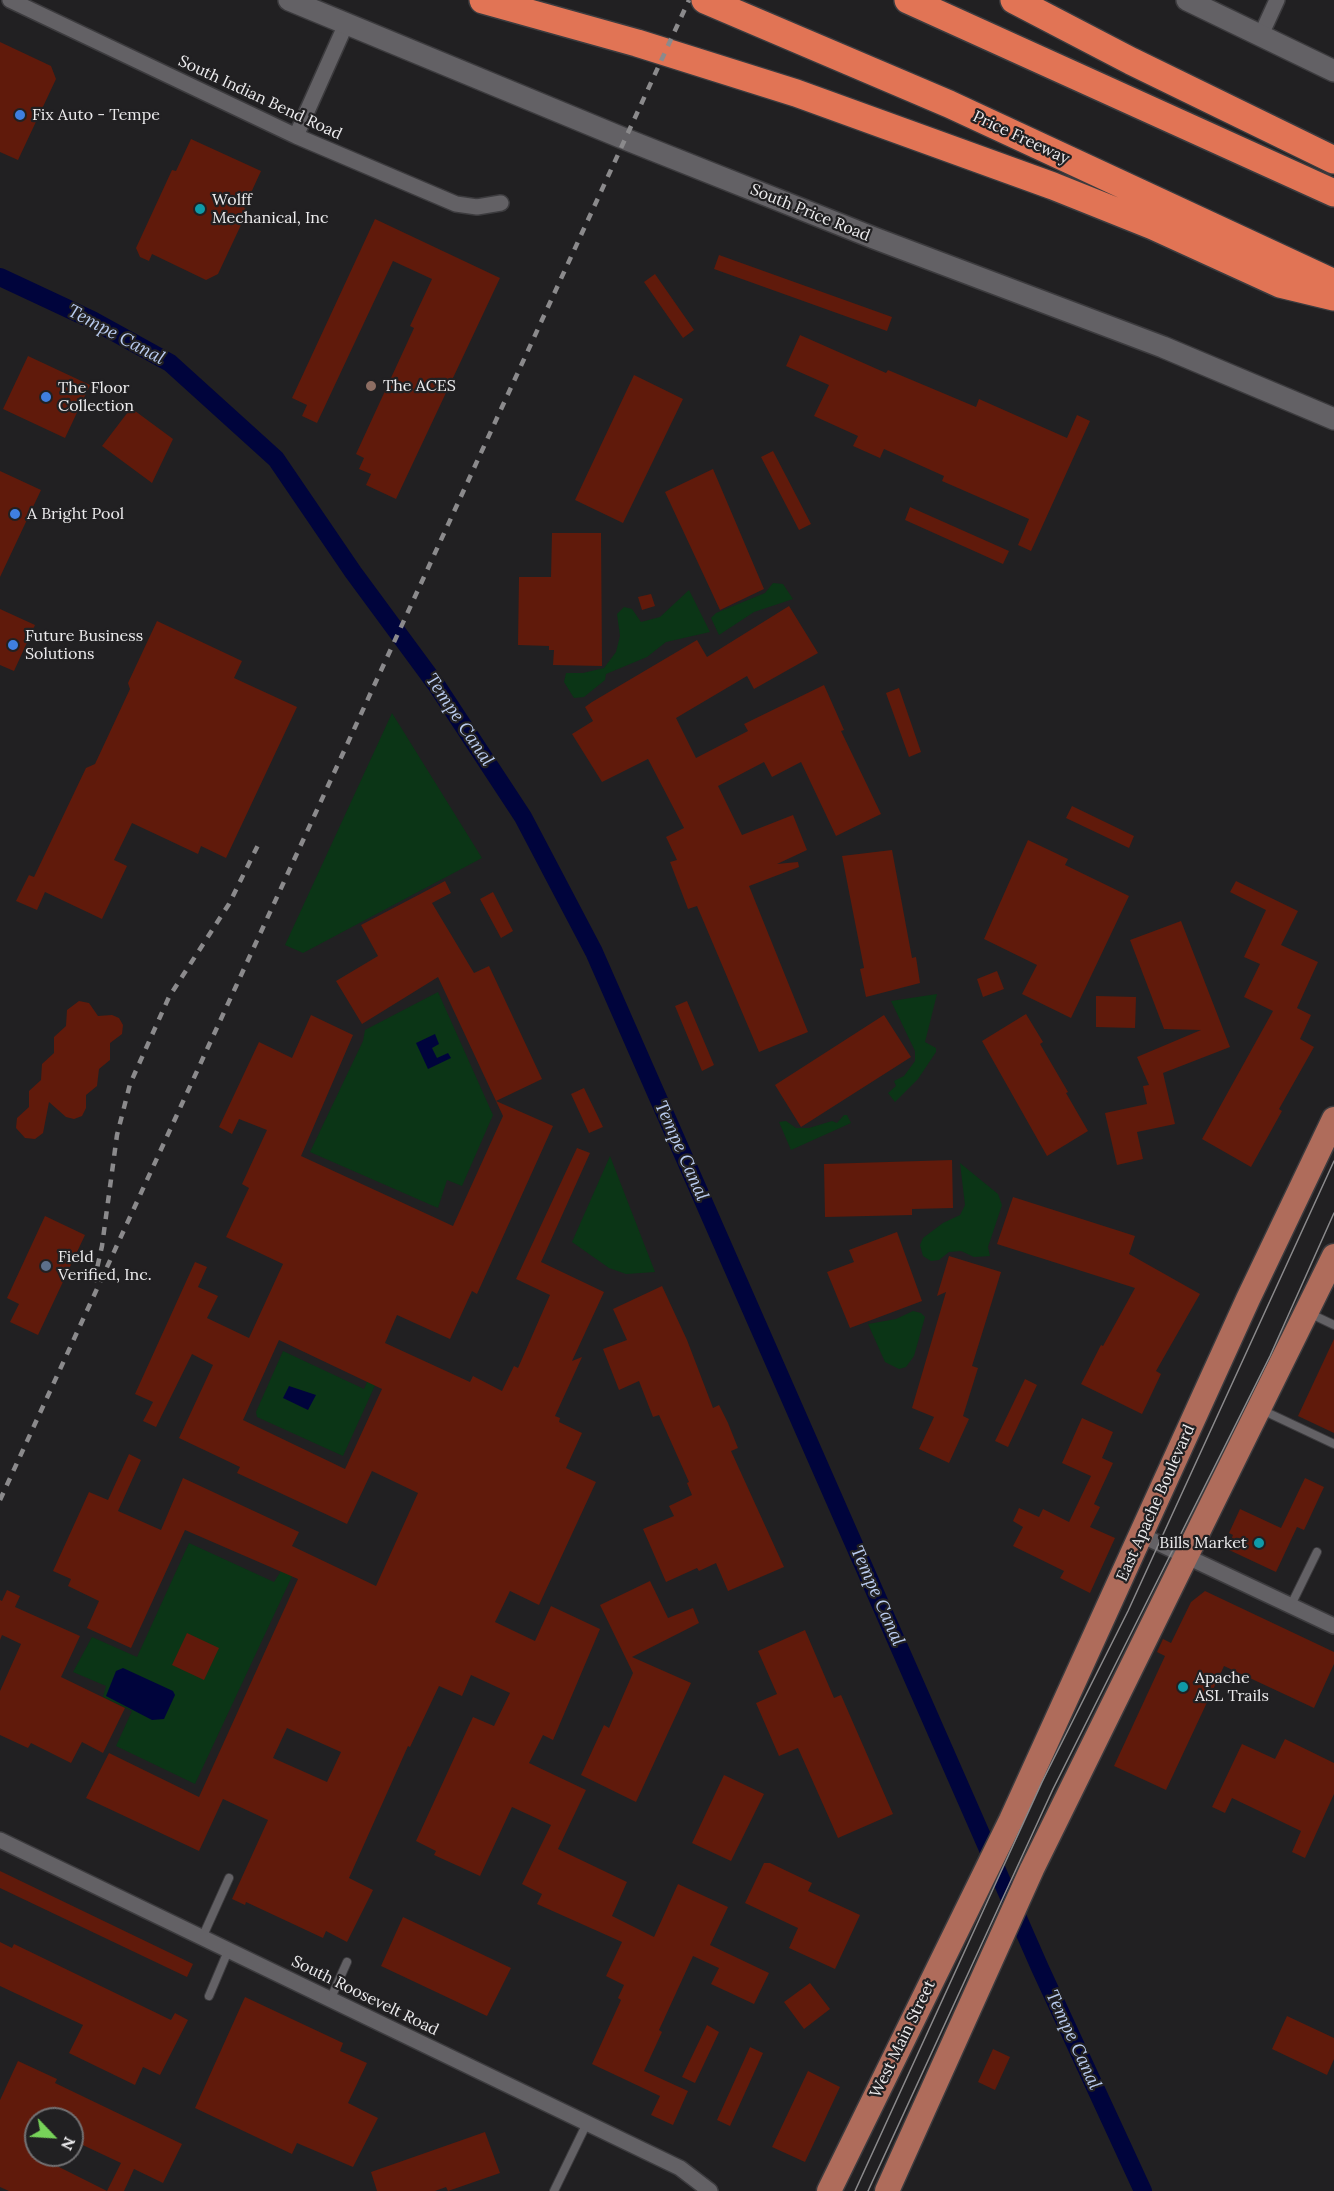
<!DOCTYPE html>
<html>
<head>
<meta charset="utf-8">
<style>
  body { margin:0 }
  #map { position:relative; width:1334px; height:2191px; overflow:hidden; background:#212022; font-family:Lora,serif }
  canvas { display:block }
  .north { position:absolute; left:24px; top:2107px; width:60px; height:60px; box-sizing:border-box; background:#212022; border:2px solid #727173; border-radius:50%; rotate:115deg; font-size:16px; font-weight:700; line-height:24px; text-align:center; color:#ecebed }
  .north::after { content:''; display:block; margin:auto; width:21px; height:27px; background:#77d259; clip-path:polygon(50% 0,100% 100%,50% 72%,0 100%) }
</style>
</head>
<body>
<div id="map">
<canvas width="1334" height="2191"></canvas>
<div class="north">N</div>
</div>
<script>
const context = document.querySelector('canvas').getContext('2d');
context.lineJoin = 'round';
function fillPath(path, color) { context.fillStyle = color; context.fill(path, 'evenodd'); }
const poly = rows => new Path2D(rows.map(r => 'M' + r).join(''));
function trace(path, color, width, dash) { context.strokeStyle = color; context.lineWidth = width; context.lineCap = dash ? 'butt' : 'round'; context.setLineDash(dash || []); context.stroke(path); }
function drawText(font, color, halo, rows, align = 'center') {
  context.font = font + ' Lora,serif'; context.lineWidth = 4.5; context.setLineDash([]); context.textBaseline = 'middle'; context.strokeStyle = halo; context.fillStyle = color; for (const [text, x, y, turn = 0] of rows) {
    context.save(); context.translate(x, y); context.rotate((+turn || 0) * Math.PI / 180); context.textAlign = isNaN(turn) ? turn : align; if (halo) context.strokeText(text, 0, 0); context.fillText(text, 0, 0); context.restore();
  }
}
fillPath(poly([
  [773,583,783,584,793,599,754,612,719,635,711,618,716,613,765,593],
  [689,590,710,632,666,642,647,657,606,674,605,680,584,697,574,698,564,682,566,673,583,673,604,668,616,652,620,636,617,614,624,607,632,609,641,622,660,617],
  [392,713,482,858,303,953,285,945],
  [438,992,493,1115,462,1186,447,1180,438,1208,310,1152,363,1041,365,1030],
  [937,994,925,1042,936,1048,936,1052,918,1079,895,1102,888,1093,896,1086,894,1081,904,1076,915,1061,915,1051,891,1001],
  [844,1115,847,1115,851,1123,791,1150,779,1122,786,1121,796,1128,809,1128,832,1121,837,1123],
  [610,1156,655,1272,626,1274,609,1268,572,1242],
  [960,1163,998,1194,1002,1205,988,1247,990,1256,974,1257,961,1251,949,1252,939,1260,931,1261,923,1256,920,1245,923,1238,943,1223,960,1215,965,1205],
  [913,1311,921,1313,925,1317,914,1356,906,1367,899,1369,885,1362,868,1324,896,1319],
  [283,1351,364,1389,374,1366,387,1359,343,1456,257,1417,256,1412],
  [189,1543,274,1582,281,1571,302,1555,195,1784,116,1746,132,1711,103,1697,106,1686,73,1672,92,1637,137,1657]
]), '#0b3516');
fillPath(poly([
  [435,1034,439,1044,432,1048,437,1058,448,1053,451,1058,428,1069,416,1043],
  [289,1386,316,1395,308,1410,283,1398],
  [123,1668,173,1691,175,1695,164,1719,152,1720,106,1696,116,1671]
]), '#00043c');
trace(poly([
  [0,277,92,320,170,363,276,459,353,572,437,686,523,817,594,952,1040,1968,1143,2191]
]), '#00043c', 18);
fillPath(poly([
  [0,42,51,66,56,79,18,160,0,152],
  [191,139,261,171,244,208,248,210,218,274,206,280,152,254,149,261,140,257,136,248,172,170,176,171],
  [375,219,500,278,396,499,366,485,371,474,359,469,364,458,356,454,414,328,410,326,432,279,393,261,317,423,302,416,307,405,292,398],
  [719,255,892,317,887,331,714,269],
  [655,274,694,330,683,338,644,282],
  [800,335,886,373,888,370,976,407,979,399,1067,438,1077,415,1090,421,1031,551,1018,545,1029,519,942,481,944,476,884,449,880,458,853,446,858,436,814,416,829,385,786,366],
  [28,356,90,385,65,438,3,409],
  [634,375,683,399,623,523,575,500],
  [131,408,173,439,152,483,102,446],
  [773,451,811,524,799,530,761,457],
  [713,469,764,589,720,610,665,492],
  [0,471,41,490,0,577],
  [910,507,1009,551,1003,564,905,520],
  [552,533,601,533,602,666,553,665,554,650,549,650,549,646,518,645,519,577,551,577],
  [651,594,655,606,642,610,638,597],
  [789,606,818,653,754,689,747,676,676,718,696,758,748,731,744,724,824,685,844,730,841,731,881,814,836,836,801,762,772,777,764,762,718,786,742,835,793,815,807,850,777,864,798,862,799,867,749,886,808,1032,759,1052,697,906,688,909,670,862,677,860,666,837,684,828,648,759,602,782,572,734,593,721,585,707,592,702,697,640,707,657],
  [0,609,35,625,14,671,0,665],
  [157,621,242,661,234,678,297,707,226,858,201,846,198,854,132,823,114,860,127,866,102,919,45,892,37,910,16,901,29,875,34,877,86,768,95,764,130,689,128,683],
  [899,688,921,752,909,757,886,693],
  [1072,806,1134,836,1129,848,1066,818],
  [1028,840,1068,859,1065,865,1129,896,1071,1018,1022,994,1037,965,984,939],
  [892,850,912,958,916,957,920,983,866,997,860,969,864,968,842,856],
  [445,881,451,893,432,903,474,973,489,966,542,1079,496,1101,553,1126,477,1294,472,1291,450,1339,397,1315,385,1343,470,1382,473,1376,502,1391,514,1366,518,1368,550,1295,516,1279,577,1148,590,1153,541,1262,604,1292,572,1361,582,1357,555,1416,560,1418,559,1422,582,1433,566,1468,596,1482,539,1605,510,1591,495,1622,535,1641,551,1606,600,1629,553,1740,543,1735,529,1763,586,1790,558,1849,627,1882,612,1916,654,1937,678,1884,728,1907,710,1945,769,1973,754,2004,711,1984,719,1968,693,1956,659,2030,662,2032,644,2071,688,2091,673,2125,651,2115,660,2096,592,2064,621,2000,618,1998,624,1985,606,1976,622,1942,537,1904,542,1894,522,1884,551,1825,512,1807,480,1876,434,1855,436,1851,416,1841,473,1717,494,1726,510,1693,471,1675,462,1696,439,1686,410,1747,408,1746,349,1878,373,1890,347,1942,326,1931,323,1938,246,1902,245,1905,232,1899,268,1820,223,1799,199,1851,86,1798,109,1753,199,1797,298,1579,185,1530,131,1648,87,1628,99,1601,68,1586,71,1579,53,1571,89,1492,108,1500,129,1454,141,1460,118,1511,161,1530,183,1478,299,1532,292,1546,376,1586,418,1493,372,1471,347,1524,237,1473,240,1467,179,1438,213,1365,192,1354,156,1427,143,1421,153,1402,135,1394,195,1262,207,1267,198,1287,218,1296,207,1318,249,1338,283,1264,226,1237,249,1188,242,1184,267,1130,239,1119,232,1134,219,1127,259,1042,292,1058,311,1015,353,1035,301,1156,453,1226,503,1116,438,977,362,1024,336,981,378,956,361,925],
  [279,1340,382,1389,345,1469,243,1420],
  [287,1728,341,1752,327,1782,273,1758],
  [1236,881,1298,911,1281,945,1318,962,1297,1008,1311,1015,1300,1039,1314,1047,1279,1109,1282,1111,1251,1167,1202,1139,1273,1011,1244,997,1260,964,1244,957,1266,910,1230,892],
  [493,892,513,931,501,938,480,899],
  [1181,921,1230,1047,1163,1073,1175,1124,1137,1132,1143,1159,1117,1165,1105,1113,1147,1104,1143,1086,1149,1085,1137,1057,1201,1030,1164,1029,1130,940],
  [997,971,1004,989,983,997,977,979],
  [1096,996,1136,997,1135,1028,1096,1027],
  [79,1001,89,1003,98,1016,112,1015,119,1018,123,1025,122,1034,110,1043,110,1060,99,1069,97,1086,86,1095,86,1108,82,1116,74,1119,66,1117,49,1102,43,1133,35,1139,25,1138,16,1128,17,1118,29,1107,29,1091,41,1080,42,1064,54,1053,54,1037,66,1026,67,1010],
  [687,1001,714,1065,702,1071,675,1006],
  [1026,1014,1043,1042,1040,1044,1068,1092,1066,1093,1088,1131,1047,1156,982,1041],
  [884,1015,911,1057,801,1127,775,1085],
  [584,1088,603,1127,589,1133,571,1094],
  [952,1160,953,1208,912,1209,912,1215,825,1217,824,1164],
  [1013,1197,1135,1236,1129,1254,1200,1294,1156,1371,1161,1374,1142,1414,1081,1384,1101,1345,1103,1346,1135,1288,997,1244],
  [45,1216,85,1235,38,1335,10,1322,19,1304,7,1298],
  [897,1232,922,1301,850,1328,827,1272,854,1262,849,1250],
  [949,1256,1001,1272,972,1366,978,1368,963,1416,969,1419,949,1463,919,1449,934,1417,912,1408,946,1292,937,1296],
  [662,1286,687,1340,713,1408,719,1405,728,1423,738,1448,731,1451,784,1567,728,1591,716,1563,699,1571,697,1568,666,1582,643,1529,674,1516,669,1506,692,1495,687,1483,689,1482,659,1415,653,1417,639,1381,619,1390,603,1349,627,1340,613,1309],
  [1334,1339,1334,1433,1298,1416],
  [1025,1379,1037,1385,1008,1447,995,1441],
  [1082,1418,1113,1432,1102,1458,1113,1463,1094,1504,1100,1507,1090,1527,1115,1538,1090,1593,1060,1578,1064,1571,1013,1546,1023,1527,1013,1521,1019,1508,1039,1517,1043,1509,1069,1522,1091,1476,1062,1463],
  [1305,1478,1324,1487,1304,1530,1297,1527,1276,1572,1227,1549,1233,1535,1229,1533,1240,1509,1281,1528],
  [650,1581,668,1618,693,1608,699,1623,632,1657,691,1683,636,1802,581,1775,604,1725,609,1728,633,1673,600,1605],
  [7,1590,20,1596,15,1607,80,1636,61,1677,125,1708,103,1753,82,1742,71,1763,31,1743,28,1748,0,1735,0,1691,21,1644,2,1635,0,1640,0,1600,2,1601],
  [1205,1591,1334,1652,1334,1664,1314,1708,1224,1666,1166,1790,1114,1766,1165,1656,1157,1652,1163,1639,1171,1643,1191,1602],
  [805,1630,834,1698,841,1695,893,1814,838,1838,798,1748,779,1756,756,1703,777,1694,758,1651],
  [187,1633,219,1648,204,1680,172,1665],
  [1285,1739,1334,1763,1334,1794,1305,1858,1292,1852,1301,1831,1232,1798,1225,1813,1212,1807,1242,1744,1275,1759],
  [724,1775,764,1794,731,1861,692,1843],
  [764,1863,770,1863,812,1883,808,1891,860,1915,835,1969,789,1948,798,1928,745,1903],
  [0,1871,193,1964,187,1977,0,1888],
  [403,1917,511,1968,487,2016,381,1966],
  [0,1942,12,1948,14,1944,171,2020,175,2013,188,2020,160,2075,143,2067,135,2085,69,2053,83,2025,0,1986],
  [810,1983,830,2009,804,2029,784,2002],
  [245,1997,343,2043,340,2051,367,2063,348,2103,378,2118,353,2167,297,2143,292,2154,195,2108],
  [1287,2016,1334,2038,1334,2059,1327,2075,1272,2049],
  [707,2025,719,2032,695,2083,682,2077],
  [750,2047,763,2053,730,2126,717,2120],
  [993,2049,1010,2057,995,2090,978,2082],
  [18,2061,57,2079,55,2083,182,2144,163,2183,134,2169,124,2191,107,2191,121,2163,72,2140,72,2119,36,2119,36,2155,50,2155,47,2161,107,2191,9,2191,0,2187,0,2100],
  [808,2071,840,2087,805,2162,772,2147],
  [485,2132,500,2173,448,2191,446,2187,435,2191,377,2191,371,2172]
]), '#601a0b');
const lane = poly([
  [1311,1314,1334,1325],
  [1262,1410,1334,1444],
  [1291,1605,1317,1552],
  [202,1938,229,1878],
  [209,1996,228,1951],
  [330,2000,347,1962],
  [554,2191,587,2123]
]);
const street = poly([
  [10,0,296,136,456,204,477,207,501,203],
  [1261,35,1277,0],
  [296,136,346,24],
  [1141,1535,1334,1626],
  [0,1840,680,2168,710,2191]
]);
const secondary = poly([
  [289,0,625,139,874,238,1163,347,1334,419],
  [1187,0,1334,71]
]);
const primary = poly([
  [829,2191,1011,1820,1248,1299,1334,1119],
  [887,2191,1032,1869,1334,1256]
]);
const highway = poly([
  [483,0,637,43,796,93,1053,186,1153,226,1280,284,1334,297],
  [705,0,949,104,1334,283],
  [908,0,1334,193],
  [1014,0,1131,61,1334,160]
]);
trace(lane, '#3c3b3e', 10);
trace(street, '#3c3b3e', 18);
trace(secondary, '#3c3b3e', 24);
trace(primary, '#3c3b3e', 27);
trace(highway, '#3c3b3e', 30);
trace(lane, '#636165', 8);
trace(street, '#636165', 15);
trace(secondary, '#636165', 21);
trace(primary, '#af6c5b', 24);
trace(highway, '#e17455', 27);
trace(poly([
  [855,2191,1042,1782,1128,1611,1334,1161],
  [868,2191,1053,1789,1270,1356,1334,1213]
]), '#8b8a8c', 1.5);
trace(poly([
  [94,1282,102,1246,117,1135,130,1084,169,997,229,904,261,839],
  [0,1500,689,0]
]), '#8b8a8c', 4.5, [8, 8]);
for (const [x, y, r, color] of [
  [20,115,6,"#3f7fe0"],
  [200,209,6,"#0f9aa8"],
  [371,386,6,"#8d6e63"],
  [46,397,6,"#3f7fe0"],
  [15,514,6,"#3f7fe0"],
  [13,645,6,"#3f7fe0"],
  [46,1266,6,"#5c6f8a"],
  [1259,1543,6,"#0f9aa8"],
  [1183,1687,6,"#0f9aa8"]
]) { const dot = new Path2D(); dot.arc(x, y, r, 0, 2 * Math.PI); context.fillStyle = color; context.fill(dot); trace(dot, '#212022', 2); }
drawText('16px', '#ecebed', '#212022', [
  ["South Indian Bend Road",260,98,25],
  ["Price Freeway",1021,138,25],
  ["South Price Road",810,213,22],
  ["East Apache Boulevard",1156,1503,-66],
  ["South Roosevelt Road",365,1996,26],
  ["West Main Street",903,2039,-64]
]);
drawText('16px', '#ecebed', '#212022', [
  ["Fix Auto - Tempe",32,115],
  ["Wolff",212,200],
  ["Mechanical, Inc",212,218],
  ["The ACES",383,386],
  ["The Floor",58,388],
  ["Collection",58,406],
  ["A Bright Pool",27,514],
  ["Future Business",25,636],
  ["Solutions",25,654],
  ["Field",58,1257],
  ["Verified, Inc.",58,1275],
  ["Bills Market",1247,1543,"right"],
  ["Apache",1195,1678],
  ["ASL Trails",1195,1696]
], 'left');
drawText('italic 18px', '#baccf0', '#212022', [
  ["Tempe Canal",116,335,28],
  ["Tempe Canal",459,720,56],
  ["Tempe Canal",681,1151,66],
  ["Tempe Canal",877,1596,66],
  ["Tempe Canal",1073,2040,65]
]);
</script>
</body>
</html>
